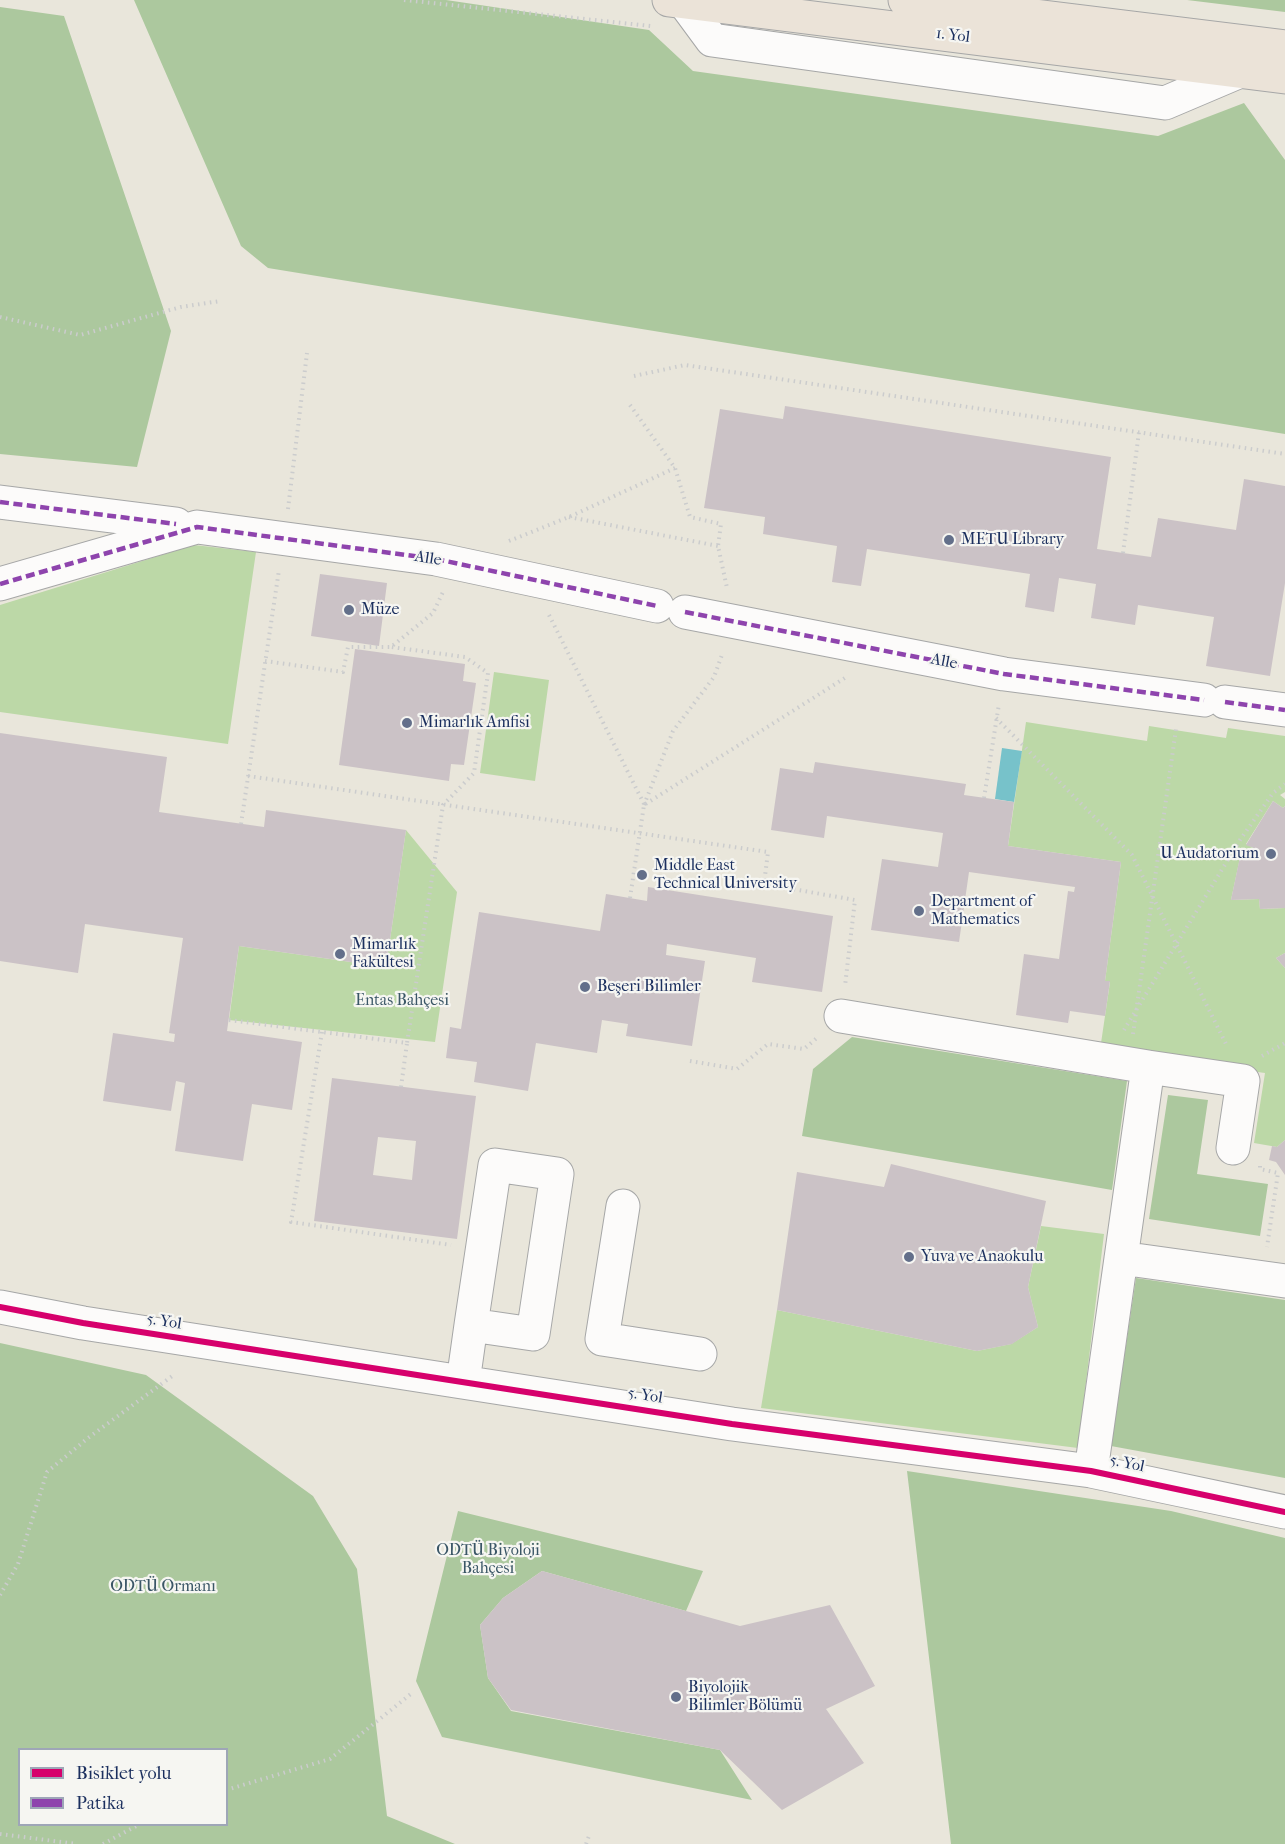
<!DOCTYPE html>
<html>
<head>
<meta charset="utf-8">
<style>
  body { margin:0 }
  #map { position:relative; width:1285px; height:1844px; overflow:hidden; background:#e9e6db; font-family:"IM FELL French Canon",serif }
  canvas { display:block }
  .legend { position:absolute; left:18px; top:1748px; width:210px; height:78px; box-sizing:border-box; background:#f6f6f2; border:2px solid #9ea6b7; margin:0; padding:8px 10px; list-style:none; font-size:18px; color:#1b2f5e }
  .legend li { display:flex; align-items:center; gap:12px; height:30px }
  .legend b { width:30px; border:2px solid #9ea6b7 }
</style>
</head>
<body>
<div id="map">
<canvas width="1285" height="1844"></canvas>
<ul class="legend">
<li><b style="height:8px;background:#d6006c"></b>Bisiklet yolu</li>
<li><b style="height:8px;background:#8e44ad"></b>Patika</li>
</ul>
</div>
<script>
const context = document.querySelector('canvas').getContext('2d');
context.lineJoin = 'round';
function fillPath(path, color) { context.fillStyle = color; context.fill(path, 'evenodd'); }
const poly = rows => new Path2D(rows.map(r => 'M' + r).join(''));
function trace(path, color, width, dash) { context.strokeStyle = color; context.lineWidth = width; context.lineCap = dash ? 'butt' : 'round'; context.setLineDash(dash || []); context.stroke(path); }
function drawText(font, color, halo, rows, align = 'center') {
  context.font = font + ' "IM FELL French Canon",serif'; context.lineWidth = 4.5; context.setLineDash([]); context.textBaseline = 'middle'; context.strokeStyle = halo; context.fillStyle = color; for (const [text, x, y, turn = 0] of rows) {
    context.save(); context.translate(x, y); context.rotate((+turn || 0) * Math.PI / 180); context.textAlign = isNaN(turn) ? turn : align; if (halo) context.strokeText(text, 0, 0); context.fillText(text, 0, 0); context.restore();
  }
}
fillPath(poly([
  [194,545,256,552,228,744,0,712,0,605],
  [494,672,549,680,535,781,480,773],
  [1026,722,1147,741,1149,726,1226,738,1228,728,1285,736,1285,792,1280,795,1285,799,1285,806,1283,808,1273,801,1246,844,1259,850,1256,857,1241,853,1231,900,1259,899,1260,909,1285,908,1285,953,1276,958,1285,968,1285,1140,1277,1147,1254,1143,1265,1073,1100,1050,1110,982,1105,981,1121,862,1008,846],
  [406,830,457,892,435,1042,229,1020,239,946,386,967],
  [1041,1226,1104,1234,1078,1448,761,1408,777,1310,977,1351,1011,1344,1038,1327,1028,1287]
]), '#bcd8a7');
fillPath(poly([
  [134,0,446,0,649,30,693,71,1158,136,1244,103,1285,160,1285,434,268,268,241,246],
  [1187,0,1285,0,1285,12],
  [0,7,64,16,171,331,137,467,0,454],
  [852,1037,1127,1081,1112,1190,802,1136,813,1069],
  [1168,1095,1208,1100,1197,1174,1268,1184,1260,1236,1149,1219],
  [1136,1278,1285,1300,1285,1478,1111,1446],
  [0,1343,146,1375,313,1496,357,1569,387,1816,455,1844,0,1844],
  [20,1750,226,1750,226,1824,20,1824],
  [907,1471,1171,1511,1285,1538,1285,1844,951,1844],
  [458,1511,703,1571,686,1611,542,1571,503,1598,480,1625,488,1678,511,1711,720,1750,752,1800,442,1737,416,1681]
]), '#acc89e');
fillPath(poly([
  [1002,748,1022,751,1014,802,995,799]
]), '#77c2ca');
fillPath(poly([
  [785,406,1111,457,1097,549,1123,553,1151,557,1158,518,1236,530,1244,479,1285,486,1285,583,1270,676,1206,666,1214,617,1138,605,1135,625,1091,618,1096,584,1059,578,1054,612,1025,607,1030,574,867,549,861,586,832,582,837,546,763,534,765,517,704,508,720,409,783,419],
  [320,574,387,583,379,646,311,636],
  [355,649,465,664,463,681,476,683,464,765,451,764,449,781,339,765],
  [0,733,167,757,159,812,264,827,266,810,406,830,386,967,239,946,227,1031,302,1042,292,1110,252,1104,243,1161,175,1151,185,1083,176,1081,171,1111,103,1101,113,1033,174,1042,175,1034,169,1033,183,938,85,924,78,973,0,961],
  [815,762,966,784,964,795,1014,802,1008,846,1121,862,1105,981,1110,981,1105,1016,1070,1011,1068,1023,1016,1015,1024,954,1059,959,1068,891,1074,892,1075,887,969,872,959,942,871,930,882,859,938,867,943,833,827,816,824,838,771,830,780,768,813,773],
  [1273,801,1283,808,1285,806,1285,908,1260,909,1259,899,1231,900,1241,852,1256,857,1259,850,1246,845],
  [648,887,833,916,822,992,752,982,756,958,667,944,666,955,705,961,692,1046,626,1036,628,1024,602,1020,597,1053,536,1043,528,1091,474,1082,477,1062,446,1058,450,1027,461,1029,479,912,600,931,606,894,647,901],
  [1285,953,1285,968,1276,958],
  [332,1078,476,1096,457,1239,314,1221],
  [378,1137,416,1141,412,1180,373,1175],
  [1285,1140,1285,1175,1276,1162,1269,1160,1272,1146,1277,1147],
  [891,1164,1046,1201,1028,1287,1038,1327,1012,1344,977,1351,777,1310,797,1172,884,1187],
  [542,1571,740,1626,830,1605,875,1686,826,1709,864,1763,782,1810,720,1750,511,1710,488,1678,480,1625,503,1598]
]), '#cbc2c6');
const minor = poly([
  [684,2,712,40,1165,103,1238,72],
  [0,502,176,524],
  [0,584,197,527,436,559,657,606],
  [685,612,1004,674,1204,700],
  [1225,702,1285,710],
  [841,1016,1148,1067,1091,1471],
  [1148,1067,1243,1081,1233,1148],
  [623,1206,602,1339,700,1354],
  [1121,1258,1285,1281],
  [0,1307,83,1323,732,1424,1091,1471,1285,1512],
  [463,1382,471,1325,495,1165,557,1174,533,1334,471,1325]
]);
const major = poly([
  [669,0,1285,77],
  [905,0,1285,47]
]);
trace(minor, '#a6a7a7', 35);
trace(major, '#a6a7a7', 35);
trace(poly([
  [404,0,651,26],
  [0,317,80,335,181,307,220,301],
  [634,376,685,365,1285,454],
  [630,405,675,468,690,517,721,524,718,546,727,588],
  [288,509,307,353],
  [569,517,718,546],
  [509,541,569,517,675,468],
  [1123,553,1139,432],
  [549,615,644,804],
  [265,661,343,672,348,647,391,647,433,613,443,592],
  [996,718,1132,855,1227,1046],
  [248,776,768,852,764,884,855,900,845,986],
  [984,798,999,704],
  [644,805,673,731,714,677,723,652],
  [241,824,279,570],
  [630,898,644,805,848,676],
  [229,1020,407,1043,443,805,474,773,488,673,465,657,391,647],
  [1124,1030,1240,840,1273,793,1285,784],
  [322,1032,291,1222,451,1245],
  [1133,1034,1176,729],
  [1262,1056,1285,1043],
  [690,1061,737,1069,768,1044,804,1049,818,1037],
  [401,1087,407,1043],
  [1260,1166,1260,1169,1278,1173,1267,1247],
  [0,1595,18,1564,47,1472,88,1438,175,1374],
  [226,1790,330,1759,412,1693],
  [0,1834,77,1844],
  [103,1844,140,1824],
  [586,1844,589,1836]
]), '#cbcccd', 4, [1.5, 4.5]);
trace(minor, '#fcfbfa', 33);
trace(major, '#ebe3d8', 33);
trace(poly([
  [0,502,176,524],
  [0,584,197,527,436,559,657,606],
  [685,612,1004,674,1204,700],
  [1225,702,1285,710]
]), '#8e44ad', 4.5, [9, 4.5]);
trace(poly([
  [0,1307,83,1323,732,1424,1091,1471,1285,1512]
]), '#d6006c', 6);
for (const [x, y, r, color] of [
  [949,540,6,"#636f8a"],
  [349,610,6,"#636f8a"],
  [407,723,6,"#636f8a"],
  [1271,854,6,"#636f8a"],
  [642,875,6,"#636f8a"],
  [919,911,6,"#636f8a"],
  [340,954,6,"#636f8a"],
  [585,987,6,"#636f8a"],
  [909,1257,6,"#636f8a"],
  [676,1697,6,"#636f8a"]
]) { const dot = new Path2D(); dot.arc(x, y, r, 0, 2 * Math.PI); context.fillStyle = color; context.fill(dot); trace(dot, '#f6f6f2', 2); }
drawText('16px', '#1b2f5e', '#f6f6f2', [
  ["1. Yol",953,36,7],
  ["Alle",428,559,9],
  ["Alle",944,662,11],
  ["5. Yol",164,1322,9],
  ["5. Yol",645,1396,9],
  ["5. Yol",1127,1464,12]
]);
drawText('16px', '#1b2f5e', '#f6f6f2', [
  ["METU Library",961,540],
  ["Müze",361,610],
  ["Mimarlık Amfisi",419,723],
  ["U Audatorium",1259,854,"right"],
  ["Middle East",654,866],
  ["Technical University",654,884],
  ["Department of",931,902],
  ["Mathematics",931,920],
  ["Mimarlık",352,945],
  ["Fakültesi",352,963],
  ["Beşeri Bilimler",597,987],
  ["Yuva ve Anaokulu",921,1257],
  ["Biyolojik",688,1688],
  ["Bilimler Bölümü",688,1706]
], 'left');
drawText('16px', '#3a5666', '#f6f6f2', [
  ["Entas Bahçesi",402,1001],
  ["ODTÜ Biyoloji",488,1551],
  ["Bahçesi",488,1569],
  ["ODTÜ Ormanı",163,1587]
]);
</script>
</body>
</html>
